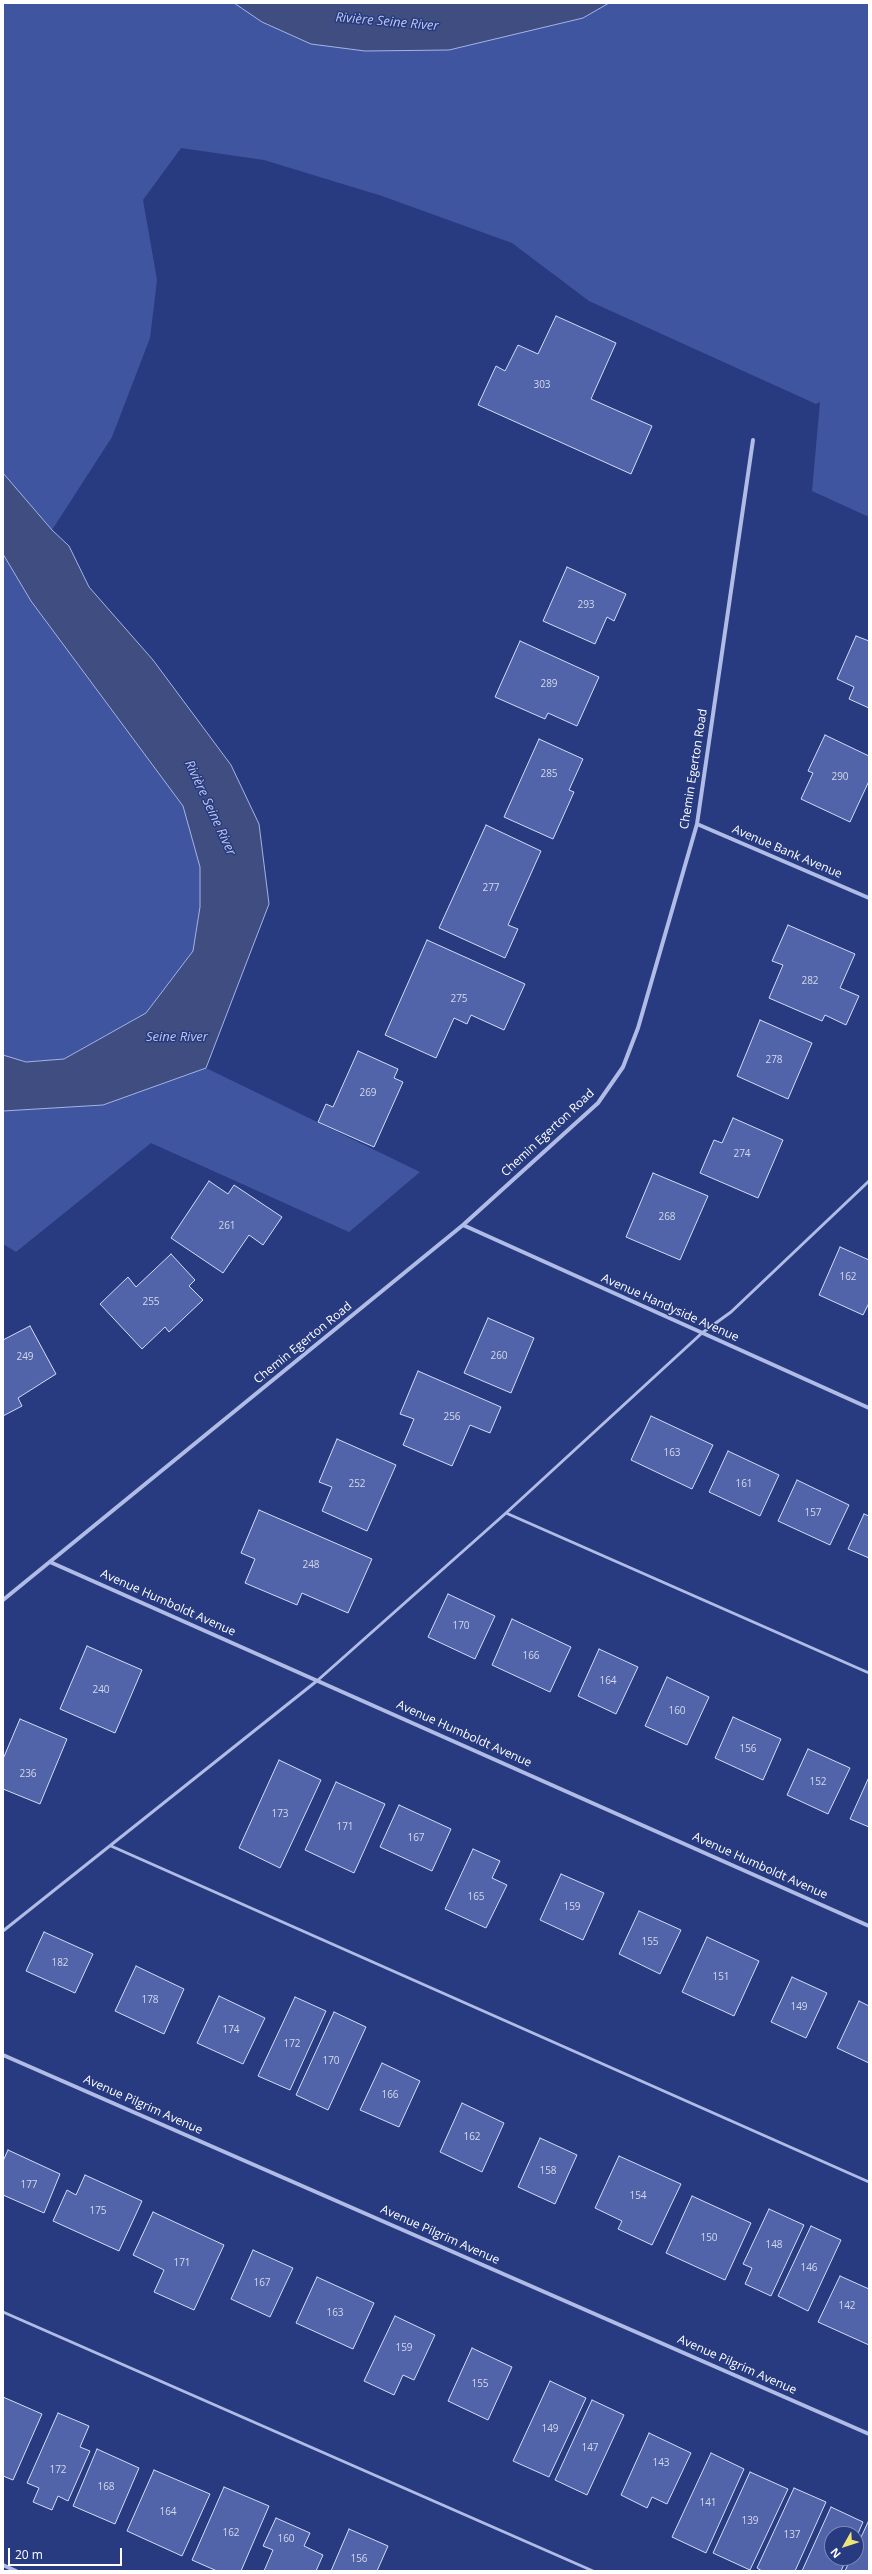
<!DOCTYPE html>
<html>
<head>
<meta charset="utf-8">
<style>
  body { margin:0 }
  #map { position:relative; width:872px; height:2574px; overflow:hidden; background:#283b81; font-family:"Open Sans",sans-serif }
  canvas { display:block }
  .frame { position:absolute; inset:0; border:4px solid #fff; pointer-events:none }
  .north { position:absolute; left:824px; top:2526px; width:40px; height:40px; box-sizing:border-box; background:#283b81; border:1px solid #7e89b3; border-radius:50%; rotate:231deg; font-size:11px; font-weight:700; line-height:16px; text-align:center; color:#fff }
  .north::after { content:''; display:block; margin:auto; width:14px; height:18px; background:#ede677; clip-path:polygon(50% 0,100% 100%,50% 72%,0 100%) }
  .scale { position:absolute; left:8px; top:2548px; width:114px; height:18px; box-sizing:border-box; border:2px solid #fff; border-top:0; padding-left:5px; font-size:12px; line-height:14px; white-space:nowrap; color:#fff; -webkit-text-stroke:3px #283b81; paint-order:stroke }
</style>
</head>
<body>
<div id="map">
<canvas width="872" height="2574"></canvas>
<div class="frame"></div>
<div class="north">N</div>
<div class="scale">20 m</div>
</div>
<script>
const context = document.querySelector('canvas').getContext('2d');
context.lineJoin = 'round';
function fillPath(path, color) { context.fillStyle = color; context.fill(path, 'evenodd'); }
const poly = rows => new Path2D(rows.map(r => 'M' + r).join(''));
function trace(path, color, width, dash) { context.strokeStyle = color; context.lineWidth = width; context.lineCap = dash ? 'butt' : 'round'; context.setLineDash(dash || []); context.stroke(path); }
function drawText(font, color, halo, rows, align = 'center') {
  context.font = font + ' "Open Sans",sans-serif'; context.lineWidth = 3; context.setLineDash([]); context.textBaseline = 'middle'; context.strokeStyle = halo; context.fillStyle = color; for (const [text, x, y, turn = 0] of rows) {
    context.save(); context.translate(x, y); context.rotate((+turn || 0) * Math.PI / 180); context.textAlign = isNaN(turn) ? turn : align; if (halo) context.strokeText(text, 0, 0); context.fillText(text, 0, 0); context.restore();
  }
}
fillPath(poly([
  [3,3,869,3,869,517,812,491,820,402,816,404,589,301,512,243,382,196,264,160,181,148,143,200,157,280,150,338,112,437,52,530,3,473],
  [3,554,31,601,183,806,200,867,200,907,193,951,146,1013,64,1059,26,1062,3,1055],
  [206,1068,420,1172,349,1232,151,1143,16,1252,3,1244,3,1111,103,1105]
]), '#40559f');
const water = poly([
  [234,3,609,3,583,18,449,50,365,51,311,44,262,22,234,3],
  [3,473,52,530,69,546,89,587,153,660,231,765,259,824,269,904,206,1068,103,1105,3,1111,3,1055,26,1062,64,1059,146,1013,193,951,200,907,200,867,183,806,31,601,3,554,3,473]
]);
fillPath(water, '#3f4d81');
trace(water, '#a5b4e6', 1);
const building = poly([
  [556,316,616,343,591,399,652,426,631,474,478,405,496,366,505,371,518,345,538,354,556,316],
  [567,567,626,594,614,621,607,617,595,644,543,621,567,567],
  [856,636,869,641,869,708,849,699,854,687,837,679,856,636],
  [520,641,599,677,577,726,548,713,545,719,495,697,520,641],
  [825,735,869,756,869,781,850,822,801,799,813,773,808,771,825,735],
  [539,739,583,759,569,790,574,792,553,839,504,817,539,739],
  [486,825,541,851,508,925,518,929,505,958,439,928,486,825],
  [788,925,855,954,840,988,859,996,846,1025,825,1015,822,1021,769,998,783,965,772,961,788,925],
  [427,940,525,984,504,1030,471,1015,467,1024,454,1018,436,1058,385,1035,427,940],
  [760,1020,812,1043,788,1099,737,1076,760,1020],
  [358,1051,398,1069,394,1078,403,1082,374,1147,318,1122,326,1104,333,1107,358,1051],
  [733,1118,783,1140,758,1198,700,1173,714,1140,722,1143,733,1118],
  [653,1173,708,1196,680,1260,626,1237,653,1173],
  [209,1181,228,1194,234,1185,282,1217,263,1245,249,1235,223,1273,171,1238,209,1181],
  [840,1247,869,1260,869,1303,863,1315,819,1295,840,1247],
  [171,1254,195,1280,189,1286,203,1300,169,1332,165,1327,142,1349,100,1304,128,1277,136,1287,171,1254],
  [488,1318,534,1338,511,1393,464,1373,488,1318],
  [30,1326,56,1374,18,1398,22,1406,3,1416,3,1340,30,1326],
  [418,1371,501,1407,490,1433,470,1425,452,1466,403,1445,414,1419,400,1414,418,1371],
  [651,1416,713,1445,692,1489,631,1460,651,1416],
  [337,1439,396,1465,367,1531,322,1511,332,1487,319,1482,337,1439],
  [728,1451,779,1475,760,1516,709,1492,728,1451],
  [797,1480,849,1505,830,1545,778,1521,797,1480],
  [259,1510,372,1559,348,1613,302,1593,297,1605,245,1583,255,1559,241,1553,259,1510],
  [864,1514,869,1516,869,1558,848,1549,864,1514],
  [448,1594,495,1616,475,1659,428,1637,448,1594],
  [512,1619,571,1647,550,1692,492,1665,512,1619],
  [87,1646,142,1670,115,1733,60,1709,87,1646],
  [599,1649,638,1667,616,1714,578,1696,599,1649],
  [667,1677,709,1697,687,1745,645,1726,667,1677],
  [733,1717,781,1739,763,1780,715,1758,733,1717],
  [20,1719,67,1739,40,1804,3,1789,3,1759,20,1719],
  [808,1749,850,1768,828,1814,787,1795,808,1749],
  [279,1760,321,1780,280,1868,239,1848,279,1760],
  [869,1777,869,1827,850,1819,869,1777],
  [336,1782,385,1804,354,1873,305,1850,336,1782],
  [399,1805,451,1829,432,1871,380,1847,399,1805],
  [473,1849,500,1861,492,1878,507,1885,486,1928,445,1909,473,1849],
  [561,1874,604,1893,583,1940,540,1920,561,1874],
  [639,1911,681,1930,660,1974,619,1954,639,1911],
  [44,1932,93,1954,75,1993,26,1971,44,1932],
  [707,1937,759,1961,734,2016,682,1992,707,1937],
  [136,1966,184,1989,164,2034,115,2011,136,1966],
  [792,1977,827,1993,806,2038,771,2022,792,1977],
  [219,1996,265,2018,243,2064,197,2043,219,1996],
  [295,1997,326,2011,290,2090,258,2076,295,1997],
  [859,2001,869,2006,869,2063,837,2048,859,2001],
  [334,2012,366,2027,328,2110,296,2095,334,2012],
  [382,2063,420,2081,399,2127,360,2110,382,2063],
  [462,2103,504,2123,482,2172,440,2152,462,2103],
  [540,2138,577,2155,555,2204,518,2187,540,2138],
  [8,2150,60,2174,44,2213,3,2195,3,2161,8,2150],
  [619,2156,681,2184,652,2245,618,2229,622,2221,595,2208,619,2156],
  [85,2175,142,2201,119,2251,53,2221,67,2190,76,2195,85,2175],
  [692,2196,751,2223,725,2280,666,2253,692,2196],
  [769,2209,804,2225,771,2296,745,2284,752,2268,743,2264,769,2209],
  [153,2212,224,2245,194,2310,154,2292,164,2270,133,2255,153,2212],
  [811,2226,841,2240,808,2311,778,2296,811,2226],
  [253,2250,293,2268,270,2317,231,2299,253,2250],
  [840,2276,869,2289,869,2345,818,2322,840,2276],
  [317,2277,374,2303,353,2349,296,2323,317,2277],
  [395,2316,435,2335,414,2380,403,2375,394,2395,364,2381,395,2316],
  [472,2348,512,2367,488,2420,448,2401,472,2348],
  [550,2381,586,2398,549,2477,513,2461,550,2381],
  [3,2397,42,2414,13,2480,3,2476,3,2397],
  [592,2400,624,2415,587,2495,555,2480,592,2400],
  [58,2413,89,2426,80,2447,90,2451,68,2501,58,2496,52,2510,33,2502,39,2488,27,2483,58,2413],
  [649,2433,691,2453,667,2504,652,2497,647,2508,621,2495,649,2433],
  [97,2449,139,2468,115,2524,73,2506,97,2449],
  [711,2453,744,2469,706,2553,672,2537,711,2453],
  [154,2470,210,2494,182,2556,127,2531,154,2470],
  [750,2472,788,2489,750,2570,713,2553,750,2472],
  [224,2487,269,2506,241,2571,217,2571,192,2560,224,2487],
  [794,2488,826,2502,795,2571,762,2571,757,2568,794,2488],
  [831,2507,863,2522,856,2538,856,2534,832,2534,832,2558,847,2558,841,2571,802,2571,831,2507],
  [276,2518,310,2533,304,2546,323,2555,316,2571,264,2571,273,2550,263,2546,276,2518],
  [869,2520,869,2571,845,2571,851,2558,856,2558,856,2548,869,2520],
  [349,2529,388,2546,377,2571,331,2571,349,2529]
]);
fillPath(building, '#5164a9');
trace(building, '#d3dbf5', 1);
trace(poly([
  [506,1513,869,1673],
  [111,1846,869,2182],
  [3,1931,318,1680,506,1513,702,1333,731,1312,869,1181],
  [3,2312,593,2571]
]), '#b0bce6', 3);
trace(poly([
  [697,824,869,898],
  [463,1225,869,1408],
  [50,1562,869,1926],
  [3,1600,463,1225,598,1103,623,1067,638,1028,697,824,753,440],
  [3,2055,869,2434],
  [3,2565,16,2571]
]), '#b0bce6', 4);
drawText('10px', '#d4d8ea', null, [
  ["303",542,385],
  ["293",586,605],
  ["289",549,684],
  ["285",549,774],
  ["290",840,777],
  ["277",491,888],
  ["282",810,981],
  ["275",459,999],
  ["278",774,1060],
  ["269",368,1093],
  ["274",742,1154],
  ["268",667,1217],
  ["261",227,1226],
  ["162",848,1277],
  ["255",151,1302],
  ["260",499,1356],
  ["249",25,1357],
  ["256",452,1417],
  ["163",672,1453],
  ["252",357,1484],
  ["161",744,1484],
  ["157",813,1513],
  ["248",311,1565],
  ["170",461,1626],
  ["166",531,1656],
  ["164",608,1681],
  ["240",101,1690],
  ["160",677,1711],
  ["156",748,1749],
  ["236",28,1774],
  ["152",818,1782],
  ["173",280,1814],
  ["171",345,1827],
  ["167",416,1838],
  ["165",476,1897],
  ["159",572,1907],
  ["155",650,1942],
  ["182",60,1963],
  ["151",721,1977],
  ["178",150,2000],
  ["149",799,2007],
  ["174",231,2030],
  ["172",292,2044],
  ["170",331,2061],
  ["166",390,2095],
  ["162",472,2137],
  ["158",548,2171],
  ["177",29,2185],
  ["154",638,2196],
  ["175",98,2211],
  ["150",709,2238],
  ["148",774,2245],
  ["171",182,2263],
  ["146",809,2268],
  ["167",262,2283],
  ["142",847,2306],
  ["163",335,2313],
  ["159",404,2348],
  ["155",480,2384],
  ["149",550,2429],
  ["147",590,2448],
  ["143",661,2463],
  ["172",58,2470],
  ["168",106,2487],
  ["141",708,2503],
  ["164",168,2512],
  ["139",750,2521],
  ["162",231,2533],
  ["137",792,2535],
  ["160",286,2539],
  ["156",359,2559]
]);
drawText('12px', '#fff', '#283b81', [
  ["Chemin Egerton Road",694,769,-81],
  ["Avenue Bank Avenue",787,852,23],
  ["Chemin Egerton Road",548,1133,-43],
  ["Avenue Handyside Avenue",670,1308,24],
  ["Chemin Egerton Road",303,1343,-39],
  ["Avenue Humboldt Avenue",168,1603,24],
  ["Avenue Humboldt Avenue",464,1734,24],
  ["Avenue Humboldt Avenue",760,1866,24],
  ["Avenue Pilgrim Avenue",143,2105,24],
  ["Avenue Pilgrim Avenue",440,2235,24],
  ["Avenue Pilgrim Avenue",737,2365,24]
]);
drawText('italic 13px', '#bcc7ed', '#283b81', [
  ["Rivière Seine River",387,22,5],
  ["Rivière Seine River",210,808,65],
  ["Seine River",177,1037]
]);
</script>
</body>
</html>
